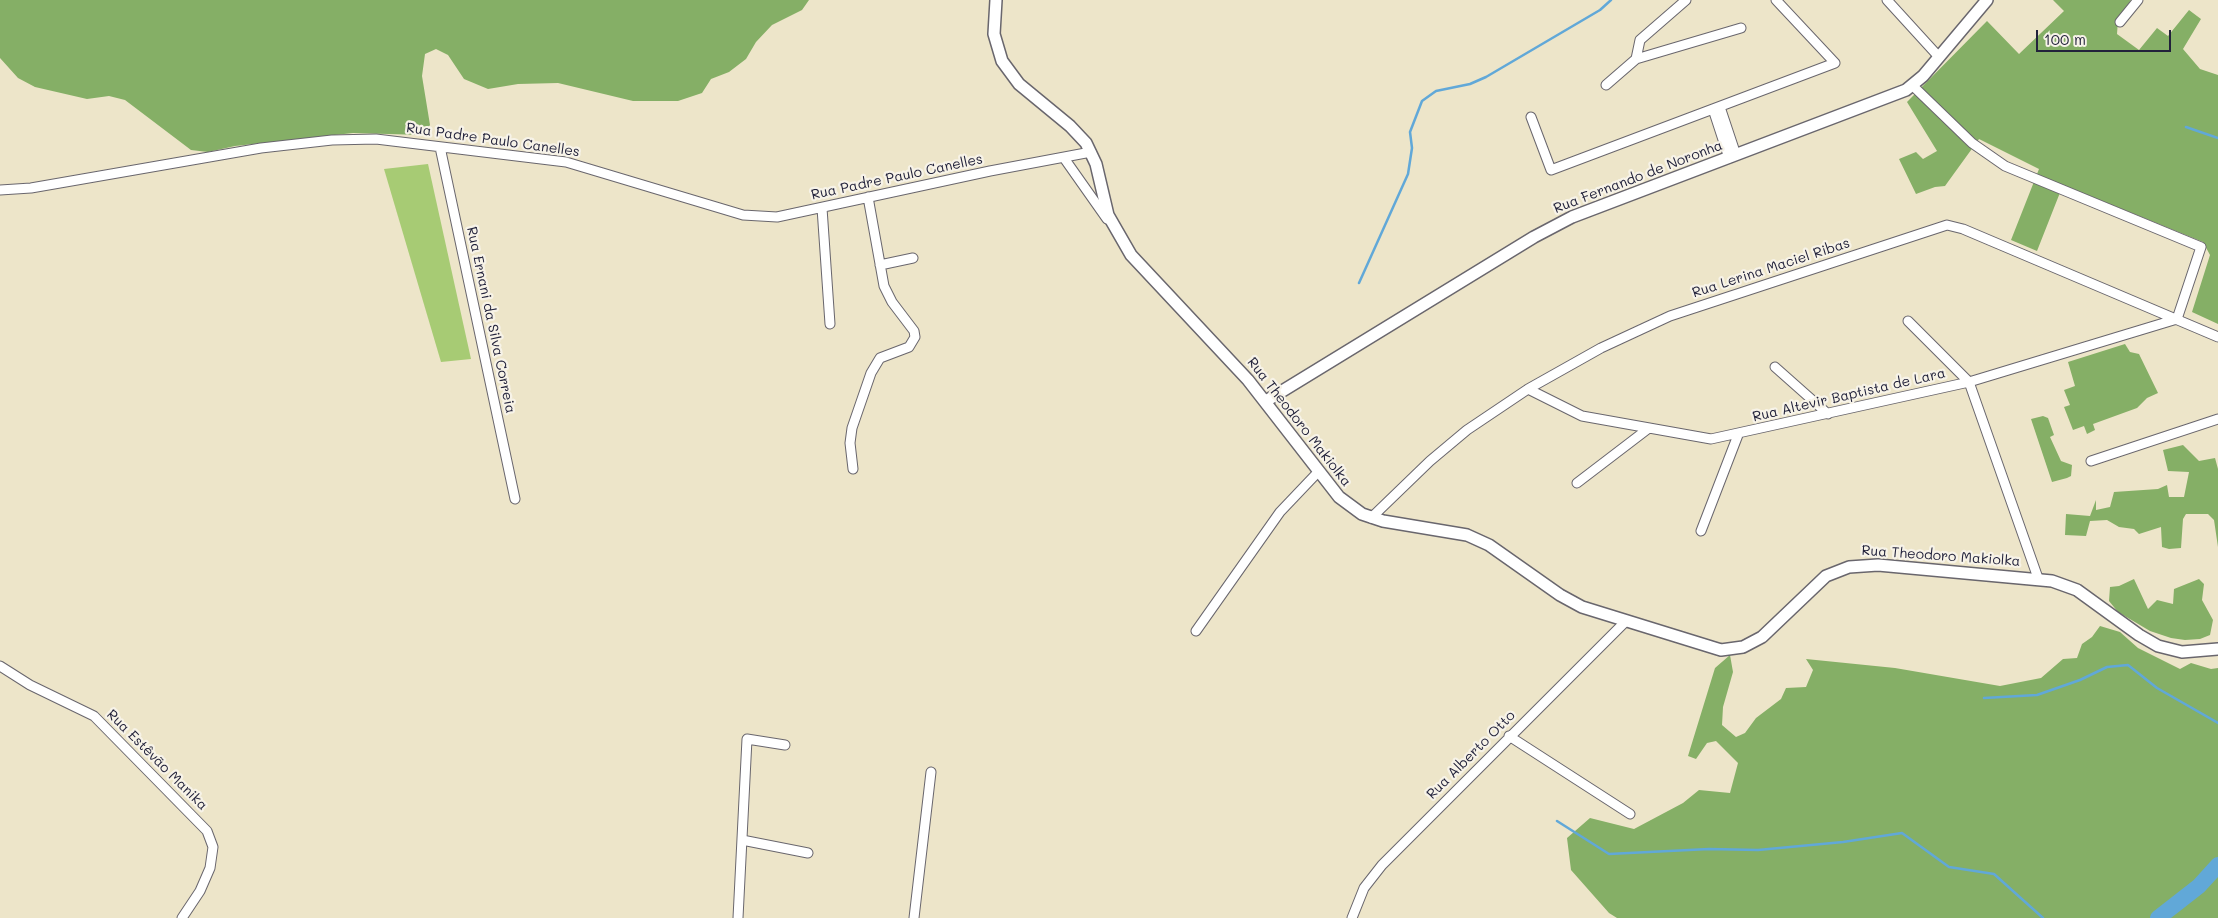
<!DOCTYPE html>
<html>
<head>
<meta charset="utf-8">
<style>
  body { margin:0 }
  #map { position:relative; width:2218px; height:918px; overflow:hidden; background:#ede5c9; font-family:Mali,sans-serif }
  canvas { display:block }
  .scale { position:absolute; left:2036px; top:30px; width:135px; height:22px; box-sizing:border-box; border:2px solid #22223b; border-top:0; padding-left:6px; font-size:15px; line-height:18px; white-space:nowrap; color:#22223b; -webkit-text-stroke:4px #f7f3e8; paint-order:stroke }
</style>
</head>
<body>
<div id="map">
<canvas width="2218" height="918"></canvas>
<div class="scale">100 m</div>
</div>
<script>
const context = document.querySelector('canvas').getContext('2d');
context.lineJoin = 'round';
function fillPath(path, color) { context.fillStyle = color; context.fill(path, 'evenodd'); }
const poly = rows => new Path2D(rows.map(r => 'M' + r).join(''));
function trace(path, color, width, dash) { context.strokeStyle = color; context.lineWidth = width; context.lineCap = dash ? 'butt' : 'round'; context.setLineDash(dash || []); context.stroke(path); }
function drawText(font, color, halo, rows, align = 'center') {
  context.font = font + ' Mali,sans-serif'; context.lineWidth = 4.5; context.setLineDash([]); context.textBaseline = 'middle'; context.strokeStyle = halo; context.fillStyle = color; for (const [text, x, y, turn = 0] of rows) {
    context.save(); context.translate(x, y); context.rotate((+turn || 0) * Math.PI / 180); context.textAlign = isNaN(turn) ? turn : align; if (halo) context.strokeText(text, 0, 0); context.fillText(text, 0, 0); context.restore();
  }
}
fillPath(poly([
  [428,164,471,359,441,362,384,169]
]), '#a7cb74');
fillPath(poly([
  [0,0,809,0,802,10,772,25,756,42,746,59,729,72,711,79,702,93,678,101,633,101,558,83,518,84,488,89,464,79,448,55,436,49,425,54,422,76,430,125,423,135,353,133,235,146,208,152,191,150,125,100,109,96,87,99,35,87,18,78,0,58],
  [2053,0,2131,0,2118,20,2117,34,2139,50,2157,28,2168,36,2189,10,2201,19,2183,49,2200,69,2218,75,2218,324,2192,312,2210,255,2203,242,2063,185,2037,251,2011,240,2039,169,1979,139,1945,186,1935,187,1916,194,1899,159,1916,152,1923,159,1937,151,1907,102,1987,21,2019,54,2064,11],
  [2125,344,2130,352,2139,354,2158,393,2147,398,2137,408,2093,424,2095,430,2087,434,2084,426,2073,430,2064,407,2070,405,2064,390,2075,386,2068,362],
  [2043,416,2048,418,2054,435,2050,437,2061,461,2072,465,2071,476,2067,478,2052,482,2031,419],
  [2183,445,2199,461,2215,458,2218,469,2218,547,2214,520,2208,514,2186,514,2183,519,2181,548,2169,549,2162,547,2161,527,2139,534,2134,529,2119,527,2107,520,2090,521,2086,536,2065,535,2066,514,2090,516,2096,500,2096,510,2110,507,2114,492,2158,489,2167,485,2169,497,2184,497,2189,472,2168,471,2163,450],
  [2134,579,2148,609,2157,600,2173,604,2174,589,2199,579,2204,584,2202,600,2213,620,2210,635,2200,639,2185,640,2171,638,2150,631,2118,612,2109,601,2110,587,2119,586],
  [2100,626,2120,632,2138,648,2180,669,2191,663,2211,669,2218,668,2218,918,1617,918,1609,913,1571,870,1567,838,1590,818,1634,829,1683,803,1699,790,1730,793,1738,763,1716,741,1707,743,1696,759,1688,756,1715,668,1730,655,1733,672,1723,707,1722,725,1736,737,1745,733,1756,718,1781,699,1786,688,1806,687,1813,670,1806,659,1895,668,2000,686,2041,678,2063,659,2077,658,2082,644,2092,637]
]), '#85af66');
trace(poly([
  [2186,127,2218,138],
  [1359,283,1408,174,1412,148,1410,132,1422,101,1436,91,1470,84,1486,77,1600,10,1611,0],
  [1984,698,2037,695,2080,680,2107,667,2128,665,2157,688,2218,723],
  [1557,821,1609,854,1709,849,1758,850,1843,842,1902,833,1949,867,1994,874,2043,918]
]), '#61a8d8', 2.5);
trace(poly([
  [2158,918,2199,886,2218,865]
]), '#61a8d8', 16);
const minor = poly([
  [1887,0,1939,57],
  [2120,22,2138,0],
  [1636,59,1640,40,1686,0],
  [1606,85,1636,59,1741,28],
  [1720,107,1736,155],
  [1713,109,1729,158],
  [1531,117,1551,170,1835,63,1776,0],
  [440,147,515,499],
  [1064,158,1107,219],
  [0,190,31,188,261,148,332,140,376,139,566,162,743,215,777,217,990,171,1091,152],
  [822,208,830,324],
  [880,265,913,258],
  [1908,321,1969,382,2038,578],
  [1775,367,1828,414],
  [1528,389,1582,416,1711,439,1969,382,2177,319,2201,247,2005,166,1972,143,1913,86],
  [2091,461,2218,419],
  [853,469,850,443,852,428,871,373,880,358,909,347,915,337,914,331,892,302,884,286,868,197],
  [1577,483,1649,428],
  [1371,518,1430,461,1467,430,1528,389,1601,348,1670,316,1947,225,1963,229,2218,337],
  [1701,531,1738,435],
  [1196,631,1280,512,1319,471],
  [0,666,30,685,94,716,207,831,213,847,210,868,200,891,182,918],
  [1509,736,1630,814],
  [742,840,808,853],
  [738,918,747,739,785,745],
  [914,918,931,772],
  [1352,918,1364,888,1382,865,1625,622]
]);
const major = poly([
  [996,0,994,34,1002,61,1019,84,1070,126,1086,143,1096,164,1108,215,1131,255,1248,380,1339,497,1362,514,1383,521,1467,535,1489,545,1560,595,1582,607,1721,650,1743,647,1762,637,1826,576,1849,567,1878,565,2052,581,2077,590,2139,635,2158,646,2182,652,2218,649],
  [1266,401,1534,237,1572,217,1906,90,1923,76,1987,0]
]);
trace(minor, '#69666d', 11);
trace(major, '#69666d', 14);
trace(minor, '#fff', 9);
trace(major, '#fff', 11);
drawText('14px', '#22223b', '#f7f3e8', [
  ["Rua Padre Paulo Canelles",493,140,8],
  ["Rua Padre Paulo Canelles",897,177,-12],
  ["Rua Fernando de Noronha",1638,177,-21],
  ["Rua Lerina Maciel Ribas",1771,268,-18],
  ["Rua Ernani da Silva Correia",491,320,78],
  ["Rua Altevir Baptista de Lara",1849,395,-13],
  ["Rua Theodoro Makiolka",1299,422,52],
  ["Rua Theodoro Makiolka",1941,556,4],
  ["Rua Alberto Otto",1471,755,-45],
  ["Rua Estêvão Manika",157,760,45]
]);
</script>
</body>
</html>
